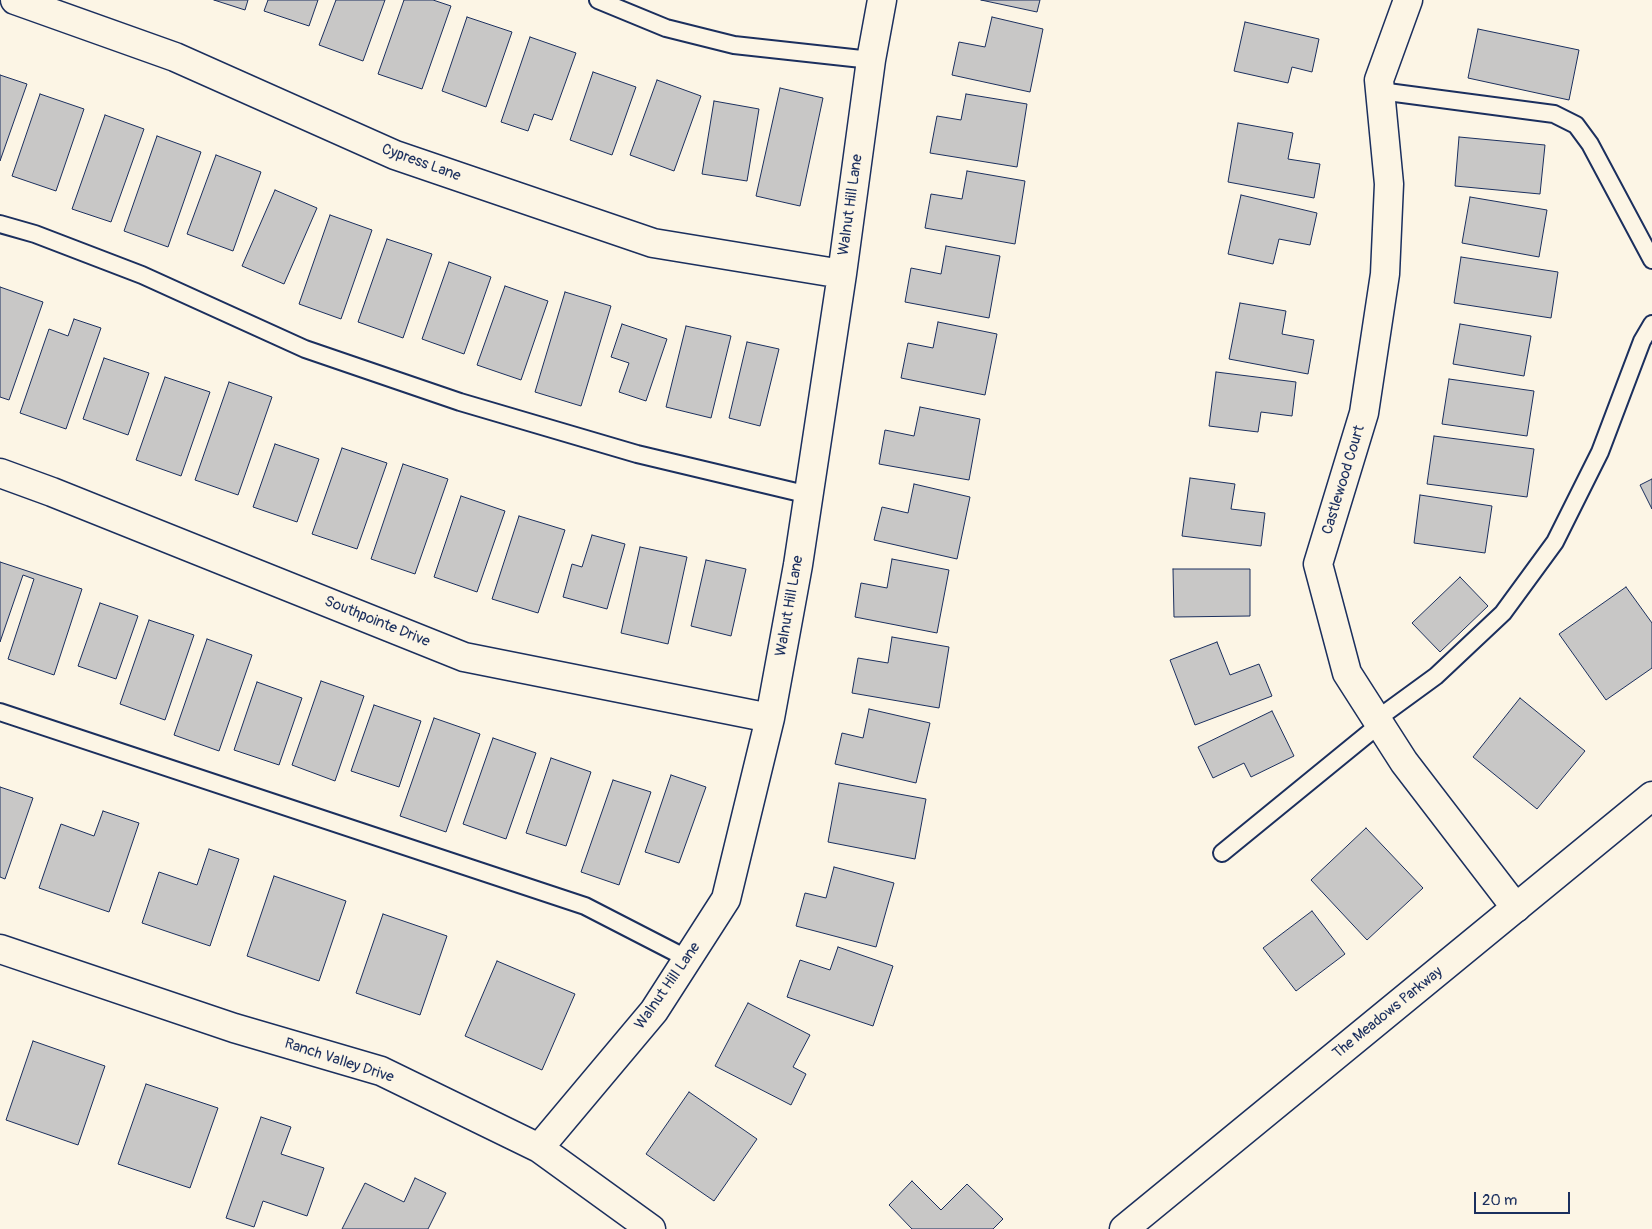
<!DOCTYPE html>
<html>
<head>
<meta charset="utf-8">
<style>
  body { margin:0 }
  #map { position:relative; width:1652px; height:1229px; overflow:hidden; background:#fcf5e5; font-family:Pangolin,sans-serif }
  canvas { display:block }
  .scale { position:absolute; left:1474px; top:1192px; width:96px; height:22px; box-sizing:border-box; border:2px solid #1b2f5e; border-top:0; padding-left:6px; font-size:15px; line-height:18px; white-space:nowrap; color:#1b2f5e; -webkit-text-stroke:4px #fcf5e5; paint-order:stroke }
</style>
</head>
<body>
<div id="map">
<canvas width="1652" height="1229"></canvas>
<div class="scale">20 m</div>
</div>
<script>
const context = document.querySelector('canvas').getContext('2d');
context.lineJoin = 'round';
function fillPath(path, color) { context.fillStyle = color; context.fill(path, 'evenodd'); }
const poly = rows => new Path2D(rows.map(r => 'M' + r).join(''));
function trace(path, color, width, dash) { context.strokeStyle = color; context.lineWidth = width; context.lineCap = dash ? 'butt' : 'round'; context.setLineDash(dash || []); context.stroke(path); }
function drawText(font, color, halo, rows, align = 'center') {
  context.font = font + ' Pangolin,sans-serif'; context.lineWidth = 5; context.setLineDash([]); context.textBaseline = 'middle'; context.strokeStyle = halo; context.fillStyle = color; for (const [text, x, y, turn = 0] of rows) {
    context.save(); context.translate(x, y); context.rotate((+turn || 0) * Math.PI / 180); context.textAlign = isNaN(turn) ? turn : align; if (halo) context.strokeText(text, 0, 0); context.fillText(text, 0, 0); context.restore();
  }
}
const building = poly([
  [214,0,248,0,245,10,214,0],
  [268,0,318,0,309,26,264,11,268,0],
  [336,0,385,0,363,61,319,45,336,0],
  [404,0,433,0,451,6,422,89,378,74,404,0],
  [981,0,1040,0,1037,12,981,0],
  [467,17,512,32,486,107,442,91,467,17],
  [992,17,1043,29,1030,92,952,75,959,42,985,47,992,17],
  [1245,22,1319,39,1312,72,1292,67,1288,83,1234,71,1245,22],
  [1478,29,1579,50,1569,100,1468,78,1478,29],
  [530,37,576,53,552,120,534,114,528,131,501,122,530,37],
  [593,72,636,87,612,155,570,140,593,72],
  [0,75,27,84,0,161,0,75],
  [657,80,701,96,674,171,630,155,657,80],
  [780,88,823,98,800,206,756,196,780,88],
  [40,94,84,109,56,191,12,176,40,94],
  [966,94,1027,104,1017,167,930,153,937,116,961,120,966,94],
  [714,101,759,109,747,181,702,174,714,101],
  [105,115,144,129,111,222,72,209,105,115],
  [1238,123,1293,133,1288,159,1320,164,1314,198,1228,182,1238,123],
  [157,136,201,152,168,247,124,231,157,136],
  [1459,137,1545,145,1540,194,1455,186,1459,137],
  [216,155,261,172,233,251,187,234,216,155],
  [967,171,1025,181,1015,244,925,228,931,194,962,199,967,171],
  [275,190,317,208,284,284,242,266,275,190],
  [1241,195,1317,213,1310,245,1279,239,1273,264,1228,254,1241,195],
  [1470,197,1547,210,1539,257,1462,243,1470,197],
  [330,215,372,230,341,319,299,304,330,215],
  [387,239,432,254,403,338,358,322,387,239],
  [946,246,1000,256,989,318,905,302,911,268,941,274,946,246],
  [1461,257,1558,272,1551,318,1454,303,1461,257],
  [449,262,491,277,464,354,422,339,449,262],
  [505,286,548,301,521,380,477,365,505,286],
  [0,287,43,302,9,400,0,397,0,287],
  [565,292,611,306,581,406,535,392,565,292],
  [1240,303,1286,311,1282,334,1314,340,1308,374,1229,359,1240,303],
  [74,319,101,328,66,429,20,413,49,329,68,336,74,319],
  [938,322,997,334,985,395,901,378,908,343,933,348,938,322],
  [622,324,667,339,646,401,619,392,629,363,611,357,622,324],
  [1460,324,1531,336,1524,376,1453,364,1460,324],
  [686,326,731,336,711,418,666,407,686,326],
  [747,342,779,349,760,426,729,418,747,342],
  [104,358,149,373,128,435,83,419,104,358],
  [1216,372,1296,382,1292,416,1261,412,1258,432,1209,426,1216,372],
  [165,377,210,392,181,476,136,460,165,377],
  [1449,379,1534,391,1527,436,1442,424,1449,379],
  [229,382,272,397,238,495,195,480,229,382],
  [920,407,980,419,969,480,879,464,885,430,914,436,920,407],
  [1434,436,1534,449,1527,497,1427,484,1434,436],
  [275,444,319,459,297,522,253,507,275,444],
  [342,448,387,463,357,549,312,534,342,448],
  [403,464,448,479,415,574,371,559,403,464],
  [1190,478,1235,484,1231,509,1265,513,1261,546,1182,536,1190,478],
  [1652,479,1652,509,1640,485,1652,479],
  [914,484,970,497,957,559,874,540,882,507,908,513,914,484],
  [1420,495,1492,506,1485,553,1414,543,1420,495],
  [461,496,505,511,477,592,434,577,461,496],
  [519,516,565,530,538,613,492,599,519,516],
  [592,535,625,544,607,609,563,597,572,564,582,567,592,535],
  [640,547,687,557,668,644,621,633,640,547],
  [892,559,949,570,937,633,855,617,861,583,887,588,892,559],
  [706,560,746,569,731,636,691,626,706,560],
  [0,562,82,589,54,675,8,659,34,579,23,575,0,642,0,562],
  [1173,569,1250,569,1250,616,1174,617,1173,569],
  [1460,577,1488,606,1440,652,1412,623,1460,577],
  [1626,587,1652,623,1652,668,1606,700,1559,634,1626,587],
  [100,603,138,616,116,679,78,666,100,603],
  [149,620,194,635,165,720,120,704,149,620],
  [892,637,949,647,939,708,852,693,858,658,888,663,892,637],
  [207,639,252,655,219,751,174,735,207,639],
  [1217,642,1230,675,1259,664,1272,696,1195,725,1170,660,1217,642],
  [321,681,364,696,335,781,292,765,321,681],
  [257,682,302,698,279,765,234,750,257,682],
  [1520,698,1585,751,1537,809,1473,757,1520,698],
  [374,705,421,721,399,787,351,771,374,705],
  [869,709,930,723,916,783,835,764,842,733,863,738,869,709],
  [1272,711,1294,756,1251,777,1244,763,1213,778,1198,747,1272,711],
  [434,718,480,734,446,832,400,816,434,718],
  [493,738,536,753,506,839,463,824,493,738],
  [551,758,591,772,566,846,526,833,551,758],
  [671,775,706,787,679,863,645,852,671,775],
  [613,780,651,792,619,885,581,872,613,780],
  [839,783,926,799,915,859,828,842,839,783],
  [0,787,33,798,5,879,0,877,0,787],
  [103,811,139,823,109,912,39,888,61,824,94,836,103,811],
  [1366,828,1423,888,1367,940,1311,880,1366,828],
  [209,849,239,859,210,946,142,923,159,872,197,885,209,849],
  [834,867,894,883,876,947,796,926,805,893,826,898,834,867],
  [274,876,346,901,319,981,247,956,274,876],
  [1312,911,1345,954,1296,991,1263,948,1312,911],
  [383,914,447,936,420,1015,356,993,383,914],
  [838,947,893,966,873,1026,787,997,800,960,830,970,838,947],
  [497,961,575,994,542,1070,465,1036,497,961],
  [748,1003,810,1035,793,1067,806,1074,791,1105,715,1066,748,1003],
  [33,1041,105,1066,78,1145,6,1120,33,1041],
  [146,1084,218,1108,190,1188,118,1164,146,1084],
  [689,1092,757,1139,714,1201,646,1154,689,1092],
  [261,1117,291,1127,281,1154,324,1168,307,1216,263,1201,254,1227,226,1218,261,1117],
  [415,1178,446,1193,428,1229,342,1229,365,1183,404,1202,415,1178],
  [912,1181,941,1210,967,1184,1003,1219,993,1229,912,1229,889,1205,912,1181]
]);
fillPath(building, '#c8c7c6');
trace(building, '#1b2f5e', 1);
const lane = poly([
  [598,0,666,28,734,45,871,60],
  [1380,91,1554,114,1576,125,1590,144,1652,260],
  [0,224,35,234,142,275,305,349,460,402,637,454,809,495],
  [0,712,585,906,688,959],
  [1377,719,1436,676,1503,613,1555,542,1600,452,1642,341,1652,324],
  [1222,853,1380,724]
]);
const street = poly([
  [15,0,175,57,395,155,653,243,842,274],
  [1408,0,1379,80,1389,184,1385,274,1364,413,1318,564,1347,673,1404,762,1516,908],
  [0,473,52,492,464,657,770,718],
  [0,949,234,1028,381,1071,539,1148,651,1229],
  [539,1148,654,1011,726,899,770,718,798,565,842,274,871,60,882,0]
]);
const secondary = poly([
  [1124,1229,1652,796]
]);
trace(lane, '#1b2f5e', 20);
trace(street, '#1b2f5e', 31);
trace(secondary, '#1b2f5e', 31);
trace(lane, '#fcf5e5', 16);
trace(street, '#fcf5e5', 28);
trace(secondary, '#fcf5e5', 28);
drawText('15px', '#1b2f5e', '#fcf5e5', [
  ["Cypress Lane",421,163,20],
  ["Walnut Hill Lane",851,205,-82],
  ["Castlewood Court",1344,480,-73],
  ["Walnut Hill Lane",790,606,-80],
  ["Southpointe Drive",377,622,22],
  ["Walnut Hill Lane",668,986,-55],
  ["The Meadows Parkway",1388,1013,-39],
  ["Ranch Valley Drive",339,1061,18]
]);
</script>
</body>
</html>
